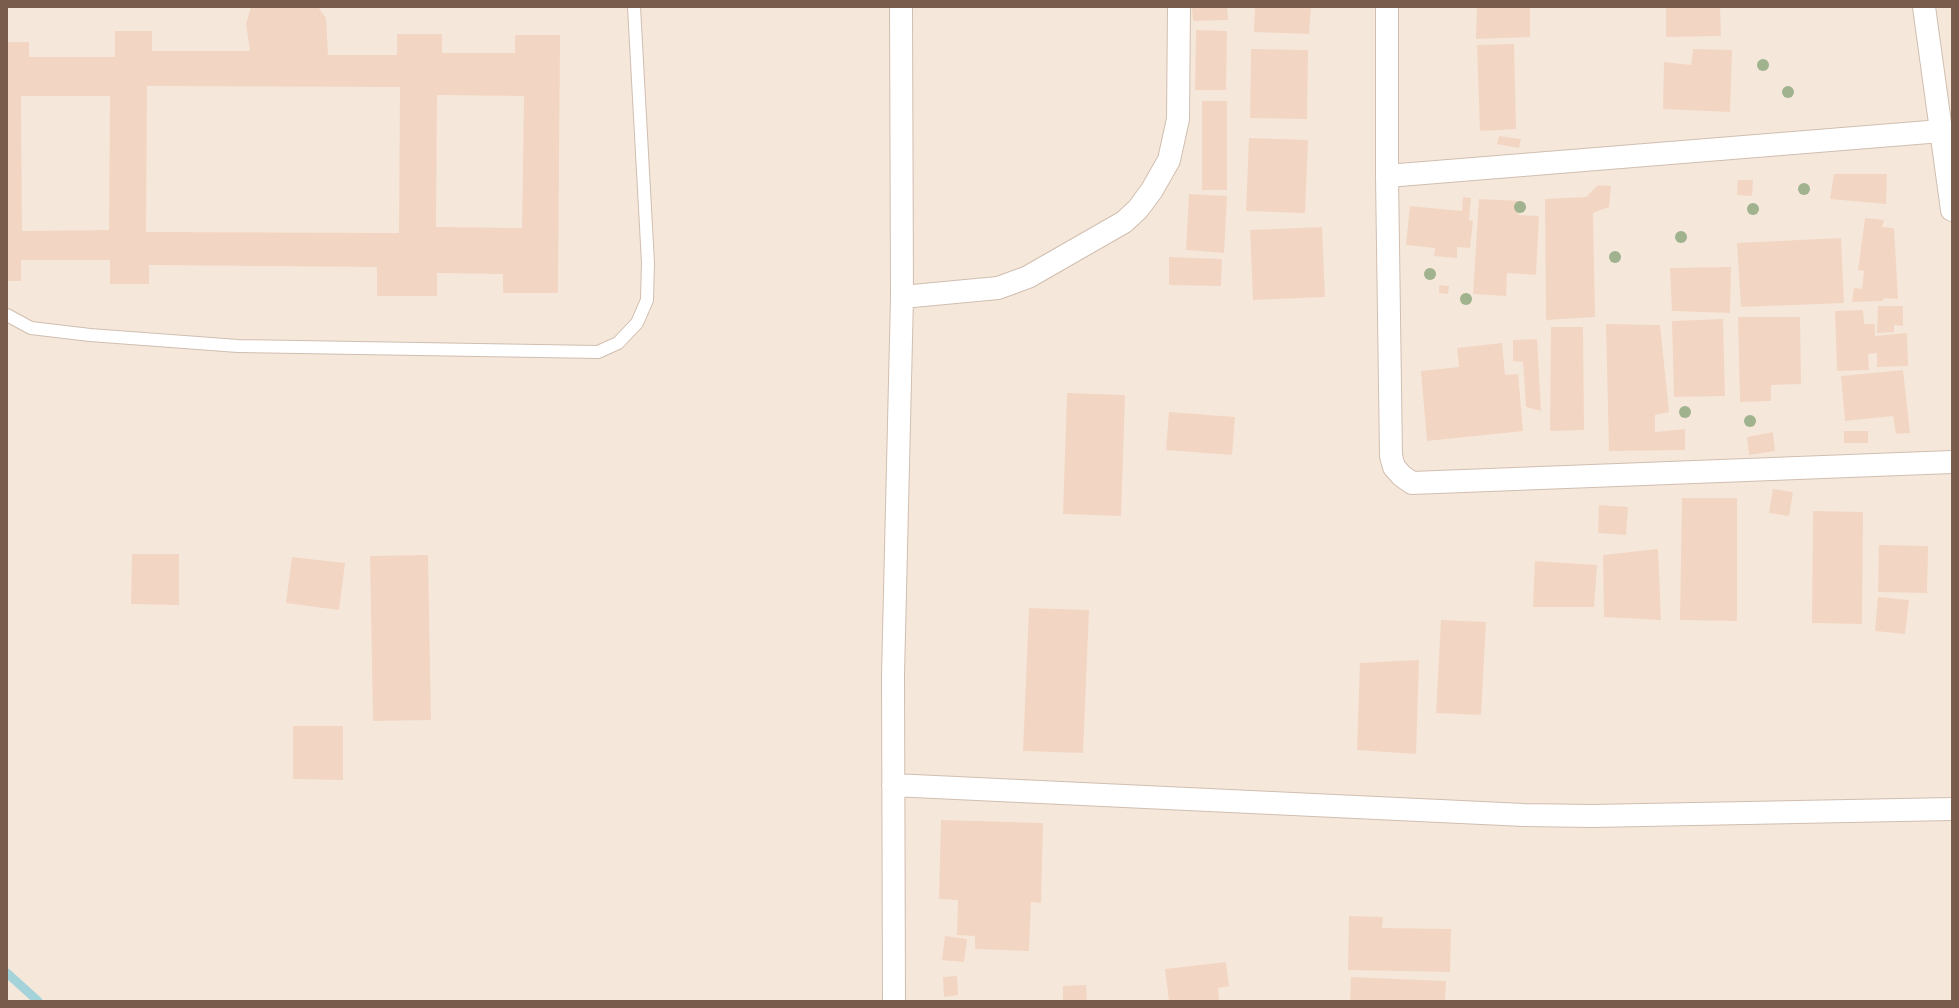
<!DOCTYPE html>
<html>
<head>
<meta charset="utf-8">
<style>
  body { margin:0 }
  #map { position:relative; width:1959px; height:1008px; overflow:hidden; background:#fdf6ec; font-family:"Alegreya Sans",sans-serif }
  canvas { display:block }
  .frame { position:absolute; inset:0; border:8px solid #7a5c4d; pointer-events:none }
</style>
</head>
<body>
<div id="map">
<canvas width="1959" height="1008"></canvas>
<div class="frame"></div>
</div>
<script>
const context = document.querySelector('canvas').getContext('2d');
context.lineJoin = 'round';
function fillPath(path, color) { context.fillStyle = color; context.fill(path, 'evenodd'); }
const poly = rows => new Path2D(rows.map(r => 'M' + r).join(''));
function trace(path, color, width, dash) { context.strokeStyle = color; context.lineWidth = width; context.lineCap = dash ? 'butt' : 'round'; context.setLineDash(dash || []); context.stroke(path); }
fillPath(poly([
  [7,7,1952,7,1952,1001,7,1001]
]), '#f5e8da');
trace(poly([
  [7,973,38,1001]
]), '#a5d3da', 9);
fillPath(poly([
  [251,7,318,7,326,18,328,55,397,55,397,34,442,34,442,53,515,53,515,35,560,35,558,293,503,293,503,274,437,273,437,296,377,296,377,267,149,265,149,284,110,284,110,260,21,260,21,281,7,281,7,42,29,42,29,57,115,57,115,31,152,31,152,51,250,51,246,24],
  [147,86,400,87,399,233,146,232],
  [437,95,524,96,522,228,436,227],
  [21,96,110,96,109,230,22,231],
  [1192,7,1227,7,1228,20,1193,21],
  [1255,7,1311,7,1309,34,1254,32],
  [1477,7,1530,7,1530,37,1476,39],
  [1666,7,1720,7,1721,36,1666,37],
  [1196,30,1227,31,1226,90,1195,90],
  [1514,44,1516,129,1480,131,1477,45],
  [1251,49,1308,50,1307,119,1250,118],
  [1693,49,1732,50,1730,112,1663,109,1664,62,1691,65],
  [1202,101,1227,101,1227,190,1202,190],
  [1499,136,1521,139,1519,148,1497,144],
  [1249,138,1308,140,1305,213,1246,211],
  [1834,174,1887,174,1886,204,1830,199],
  [1738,180,1753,180,1752,196,1737,195],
  [1598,185,1611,186,1609,207,1593,213,1595,317,1546,320,1545,199,1586,197],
  [1189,194,1227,196,1224,253,1186,250],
  [1463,197,1471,198,1469,220,1473,221,1470,248,1457,247,1457,258,1434,256,1435,248,1406,245,1410,206,1462,211],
  [1479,199,1520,201,1519,215,1539,216,1536,275,1507,273,1506,296,1473,294],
  [1865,218,1884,220,1882,227,1894,228,1898,299,1885,298,1882,301,1852,302,1854,288,1862,289,1864,271,1858,270],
  [1322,227,1325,297,1253,300,1250,230],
  [1841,238,1844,303,1741,307,1737,243],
  [1169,257,1222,259,1221,286,1169,285],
  [1731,267,1730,313,1672,311,1670,268],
  [1439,285,1449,286,1448,294,1439,293],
  [1878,306,1903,306,1903,326,1894,325,1894,332,1877,333],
  [1863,310,1864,324,1875,324,1875,336,1907,333,1908,366,1877,367,1877,353,1868,354,1869,370,1837,371,1835,311],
  [1738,317,1800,317,1801,384,1771,385,1771,401,1740,402],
  [1723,319,1725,396,1674,397,1672,321],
  [1606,324,1660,325,1669,412,1655,415,1655,432,1685,429,1685,450,1609,451],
  [1551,327,1583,327,1584,430,1550,431],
  [1537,339,1541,411,1526,407,1523,362,1513,361,1513,340],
  [1502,343,1505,375,1518,374,1523,431,1427,441,1421,371,1459,367,1457,348],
  [1903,370,1910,433,1896,434,1893,416,1845,421,1841,376],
  [1067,393,1125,395,1121,516,1063,514],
  [1169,412,1235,417,1232,455,1166,450],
  [1844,431,1868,431,1868,443,1844,443],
  [1773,432,1775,451,1749,455,1747,437],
  [1773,489,1793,492,1789,516,1769,513],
  [1682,498,1737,498,1737,621,1680,620],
  [1599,505,1628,507,1626,535,1598,533],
  [1813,511,1863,512,1862,624,1812,623],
  [1879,545,1928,546,1927,593,1878,592],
  [1658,549,1661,620,1604,617,1603,555],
  [132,554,179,554,179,605,131,604],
  [428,555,431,720,373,721,370,556],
  [292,557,345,563,339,610,286,603],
  [1535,561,1597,565,1594,607,1533,607],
  [1878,597,1909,600,1905,634,1875,631],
  [1029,608,1089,610,1083,753,1023,751],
  [1441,620,1486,622,1481,715,1436,713],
  [1419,660,1416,754,1357,750,1360,663],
  [293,726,343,726,343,780,293,779],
  [941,820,1043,823,1041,903,1031,902,1029,951,975,949,975,936,957,935,958,900,939,899],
  [1349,916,1383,917,1382,928,1451,929,1450,972,1348,970],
  [945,936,967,939,964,962,942,960],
  [1226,962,1229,986,1218,988,1219,1000,1169,1001,1165,969],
  [957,976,958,995,944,997,943,977],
  [1351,977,1446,981,1445,1001,1350,1001],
  [1086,985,1087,1001,1063,1001,1063,986]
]), '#f3d5c3');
const service = poly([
  [7,315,31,328,90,335,238,346,598,352,618,343,637,323,647,300,648,263,634,7]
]);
const minor = poly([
  [1387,7,1387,176,1391,456,1394,467,1402,476,1412,483,1952,462],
  [1924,7,1952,210],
  [1387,176,1941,131],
  [902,297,998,288,1028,277,1124,222,1138,209,1152,190,1169,160,1178,119,1179,7],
  [893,785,1524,815,1592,816,1952,809],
  [894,1001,893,675,902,297,901,7]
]);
trace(service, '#d1beb0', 14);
trace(minor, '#d1beb0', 24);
trace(service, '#fff', 12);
trace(minor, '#fff', 22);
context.fillStyle = '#a0b28e';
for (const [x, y] of [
  [1763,65],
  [1788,92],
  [1804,189],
  [1520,207],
  [1753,209],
  [1681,237],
  [1615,257],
  [1430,274],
  [1466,299],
  [1685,412],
  [1750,421]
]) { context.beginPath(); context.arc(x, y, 6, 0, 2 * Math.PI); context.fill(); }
</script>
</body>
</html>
